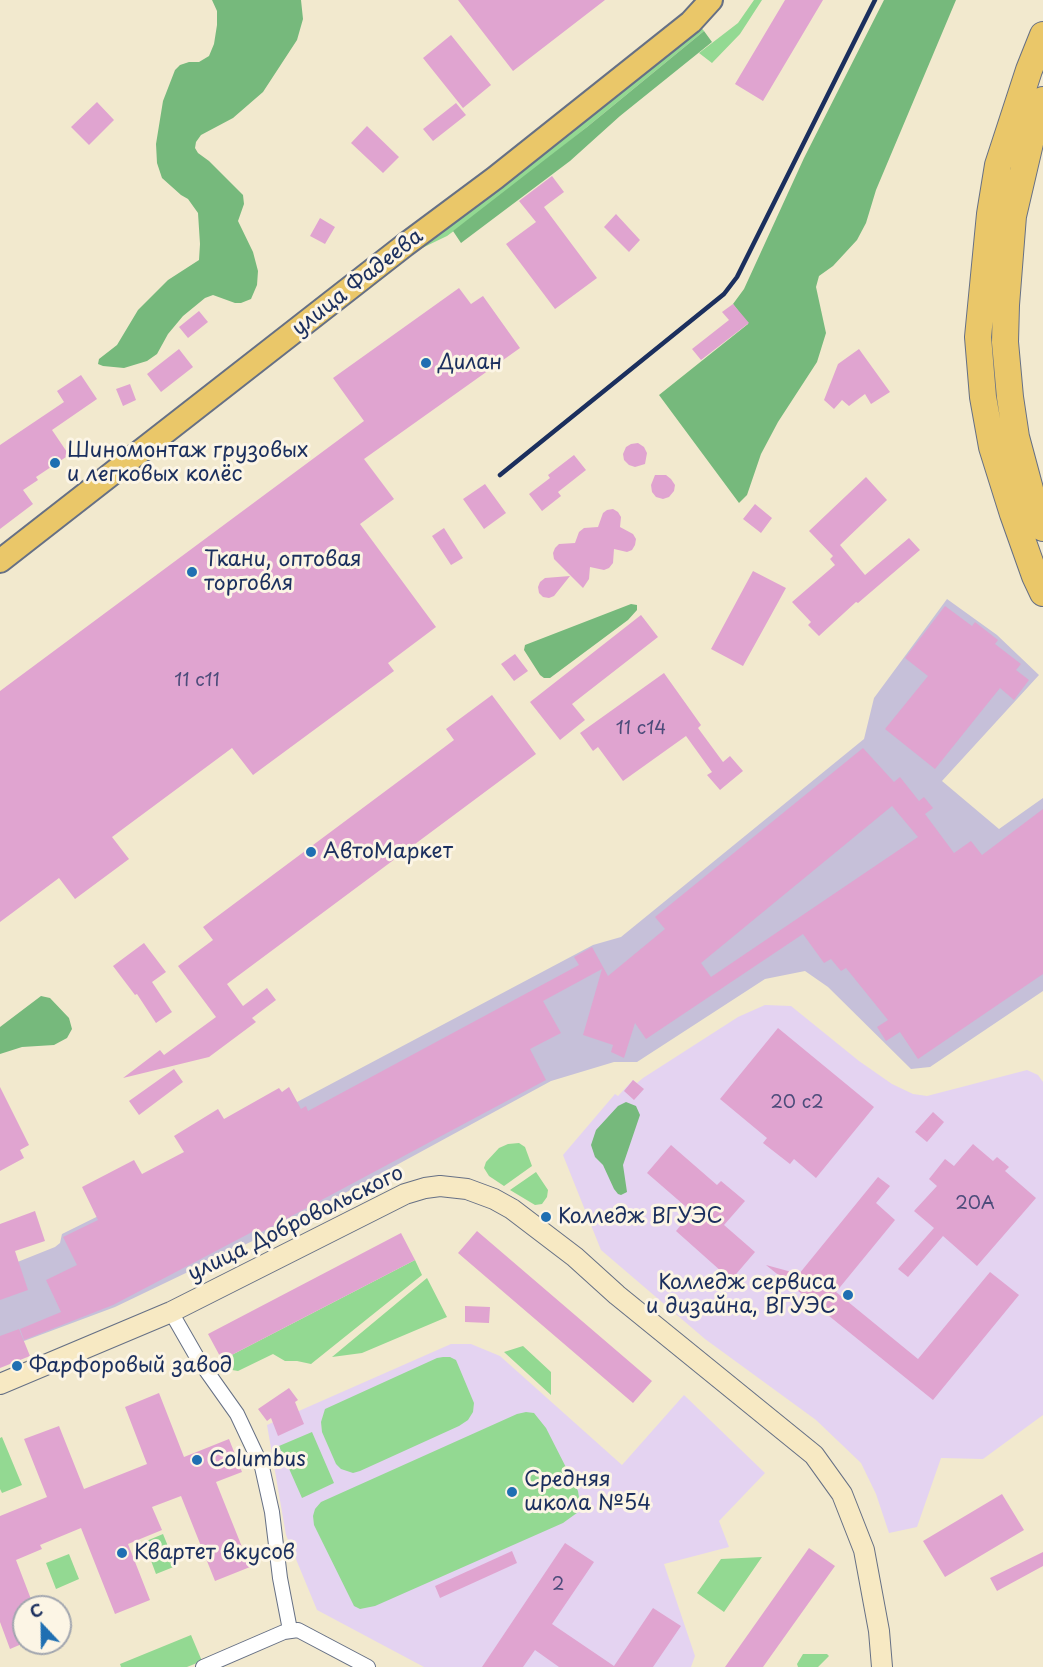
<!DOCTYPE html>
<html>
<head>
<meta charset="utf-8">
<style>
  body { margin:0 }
  #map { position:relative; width:1043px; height:1667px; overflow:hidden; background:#f2e9ce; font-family:"Playpen Sans",sans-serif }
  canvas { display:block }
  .north { position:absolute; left:12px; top:1595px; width:60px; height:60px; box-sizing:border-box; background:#fcf5e5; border:2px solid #a2a6af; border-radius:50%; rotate:338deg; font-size:16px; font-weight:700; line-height:24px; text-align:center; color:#1b2f5e }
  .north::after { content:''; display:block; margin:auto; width:21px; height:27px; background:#1f6fb2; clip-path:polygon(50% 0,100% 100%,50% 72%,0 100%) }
</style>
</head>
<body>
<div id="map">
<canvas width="1043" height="1667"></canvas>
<div class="north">С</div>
</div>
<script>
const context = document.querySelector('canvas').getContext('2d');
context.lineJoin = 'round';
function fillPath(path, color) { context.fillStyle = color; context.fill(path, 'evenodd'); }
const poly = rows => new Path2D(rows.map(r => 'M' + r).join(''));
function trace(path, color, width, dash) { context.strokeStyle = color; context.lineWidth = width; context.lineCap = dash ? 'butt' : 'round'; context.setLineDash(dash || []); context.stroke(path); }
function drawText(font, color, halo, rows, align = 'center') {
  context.font = font + ' "Playpen Sans",sans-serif'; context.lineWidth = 6; context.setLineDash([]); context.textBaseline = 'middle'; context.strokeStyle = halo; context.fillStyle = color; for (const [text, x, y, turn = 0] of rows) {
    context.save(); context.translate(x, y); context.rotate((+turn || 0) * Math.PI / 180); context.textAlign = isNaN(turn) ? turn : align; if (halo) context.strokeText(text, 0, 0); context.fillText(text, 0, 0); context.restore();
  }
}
fillPath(poly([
  [765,1005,791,1006,859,1061,892,1084,913,1094,927,1096,1027,1070,1038,1075,1043,1082,1043,1415,983,1459,941,1458,917,1527,889,1533,876,1494,861,1463,816,1420,705,1339,601,1250,563,1155,615,1094,618,1096,633,1080,637,1083,643,1078,738,1017],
  [451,1344,471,1344,500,1356,622,1465,684,1395,765,1473,719,1521,729,1547,664,1564,695,1656,691,1667,424,1667,317,1610,286,1535,267,1425]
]), '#e4d3f1');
fillPath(poly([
  [947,599,997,635,1039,675,942,781,999,829,1043,798,1043,991,930,1067,911,1069,828,987,805,971,765,979,637,1062,614,1062,551,1081,290,1223,115,1307,0,1350,0,1269,55,1247,60,1243,62,1234,159,1186,297,1102,593,945,621,937,864,739,874,698]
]), '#c6c0d9');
fillPath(poly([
  [754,0,762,0,740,34,712,63,699,53,738,23],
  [699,25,704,31,587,127,505,193,447,236,420,249,504,186],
  [519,1143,525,1147,532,1166,504,1186,489,1176,484,1168,486,1162,499,1148,508,1144],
  [536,1172,548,1190,547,1197,542,1204,535,1205,510,1190],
  [415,1260,422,1275,311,1364,297,1361,285,1361,273,1354,238,1371,232,1370,222,1360],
  [427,1278,447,1317,362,1353,332,1357],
  [523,1346,551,1372,551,1395,504,1352],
  [443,1357,450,1357,456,1360,474,1403,473,1412,468,1420,459,1426,360,1471,353,1473,341,1469,336,1464,322,1432,321,1422,325,1409,437,1358],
  [526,1412,534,1413,546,1428,578,1491,581,1510,563,1523,375,1606,360,1609,354,1606,314,1525,313,1516,315,1509,321,1502,517,1414],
  [312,1432,334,1483,302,1498,279,1446],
  [2,1437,22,1485,2,1493,0,1489,0,1438],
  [163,1534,176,1566,156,1574,144,1542],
  [69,1554,79,1579,56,1589,46,1563],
  [762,1557,724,1612,697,1593,721,1559],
  [191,1635,202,1661,187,1667,121,1667,120,1664],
  [803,1654,827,1654,829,1656,818,1667,798,1667,797,1664]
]), '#93d992');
fillPath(poly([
  [212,0,301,0,303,19,297,40,263,92,233,118,201,135,196,142,195,148,198,153,209,161,243,195,244,204,238,221,253,252,258,271,257,285,251,299,241,303,235,303,213,295,205,298,183,316,168,334,157,354,147,361,124,368,103,366,98,364,99,359,117,345,138,310,168,280,199,260,200,244,198,213,188,199,181,195,162,178,157,163,156,144,163,101,175,70,180,65,189,62,199,62,209,56,214,44,217,25,217,11],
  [884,0,956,0,876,190,866,223,857,240,833,266,819,276,816,287,826,333,817,362,778,422,761,454,747,495,739,503,659,395,748,324,733,304,744,289,804,158],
  [704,31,712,42,620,116,570,161,461,243,453,231,587,127],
  [631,604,637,605,637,610,628,620,550,678,544,678,540,675,524,650,525,645],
  [41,996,50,998,69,1018,72,1029,67,1038,54,1045,22,1047,0,1054,0,1027],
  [626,1102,636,1106,640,1115,623,1165,627,1192,621,1195,618,1194,614,1189,603,1165,595,1157,591,1145,596,1130,618,1106]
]), '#76b97c');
fillPath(poly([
  [458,0,605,0,513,71],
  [785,0,823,0,763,101,735,84],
  [451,35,491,85,463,108,423,58],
  [97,102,114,120,89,145,71,127],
  [456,103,466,115,433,141,423,129],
  [367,126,399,157,383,173,351,143],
  [552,176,564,192,544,207,597,278,555,309,506,244,536,222,519,201],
  [616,214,640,240,629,252,604,227],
  [320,218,335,227,325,244,310,236],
  [459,288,471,304,483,296,520,348,364,459,394,499,360,524,436,627,388,663,394,671,253,775,232,748,112,837,129,859,75,899,59,878,0,922,0,691,364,421,333,378],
  [733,304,749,323,701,360,692,349,729,320,722,312],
  [199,311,208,322,188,338,179,327],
  [179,349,193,367,161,392,147,374],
  [859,349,890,392,871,404,865,394,849,406,842,400,834,409,824,400,838,364],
  [81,375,97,399,52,430,69,455,36,477,38,480,23,490,33,504,0,529,0,445,64,402,57,391],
  [130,384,136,400,123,406,116,389],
  [638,443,644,447,647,453,645,464,635,467,629,465,624,460,623,454,626,447,631,444],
  [574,455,586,470,558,492,561,496,542,511,529,494,550,478,548,475],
  [655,475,666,475,671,479,675,485,674,491,669,497,663,499,656,497,652,492,651,485],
  [866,477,887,500,840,545,865,575,909,538,920,550,858,603,856,602,819,636,808,625,811,622,792,602,835,565,830,559,833,556,809,531],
  [485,484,506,513,484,529,463,499],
  [755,504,772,518,761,533,743,519],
  [613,509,618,512,621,517,620,527,633,534,636,539,635,545,632,550,627,552,614,549,613,563,609,568,604,570,590,567,589,579,583,588,554,559,553,553,555,548,559,544,575,543,579,532,584,528,598,527,603,513,607,510],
  [444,528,463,558,451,565,432,536],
  [753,571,786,588,743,666,711,649],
  [570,576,554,596,549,598,543,597,539,593,538,587,540,582,545,578],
  [945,606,972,626,975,622,998,640,995,644,1021,664,1016,670,1029,680,1014,700,1000,688,935,769,885,729,928,676,905,658],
  [641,615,658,637,572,704,585,720,560,740,530,702],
  [515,654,528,671,514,681,501,664],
  [664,673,701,725,698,728,723,762,730,756,743,771,720,790,707,775,712,772,686,736,623,781,598,747,593,751,580,733],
  [492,695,536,754,227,984,243,1006,267,988,276,1000,252,1018,256,1022,209,1057,123,1078,160,1050,164,1055,216,1017,178,966,213,940,203,927,454,740,446,729],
  [863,748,894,782,900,777,919,801,924,797,933,808,925,814,954,853,971,841,982,855,1043,809,1043,974,918,1059,900,1032,886,1041,877,1027,888,1020,846,968,841,971,831,959,824,963,803,934,646,1039,635,1023,624,1058,611,1052,613,1045,583,1035,602,969,543,1001,561,1033,530,1049,546,1080,256,1235,254,1231,113,1305,24,1340,20,1329,61,1312,46,1280,77,1265,63,1237,98,1220,82,1187,134,1160,142,1174,184,1152,174,1136,218,1109,224,1119,279,1088,282,1092,289,1087,301,1109,306,1106,308,1111,579,965,574,957,592,947,608,976,665,929,655,917],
  [892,806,918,837,711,977,701,963],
  [144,943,166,972,152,982,172,1012,156,1023,137,994,135,995,113,966],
  [778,1028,874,1107,816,1178,794,1159,790,1164,763,1143,767,1138,720,1099],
  [174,1069,183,1082,139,1115,129,1101],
  [633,1080,644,1089,634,1100,624,1091],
  [0,1087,29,1145,20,1150,24,1158,0,1171],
  [933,1112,944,1122,927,1142,915,1132],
  [973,1144,993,1161,997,1157,1009,1167,1005,1171,1036,1198,977,1266,943,1236,908,1277,898,1269,934,1228,914,1211,937,1186,929,1179,945,1159,954,1166],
  [671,1145,717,1185,721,1181,745,1201,724,1225,755,1252,731,1280,676,1231,692,1212,647,1173],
  [878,1177,890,1186,876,1203,895,1220,836,1292,918,1359,990,1272,1019,1295,933,1400,766,1265,799,1274],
  [35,1211,45,1241,15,1251,28,1290,0,1300,0,1224],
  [477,1231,652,1381,633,1403,458,1253],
  [401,1233,415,1260,222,1360,208,1334],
  [465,1306,490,1307,489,1323,465,1322],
  [19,1329,30,1356,0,1368,0,1336],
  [289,1388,298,1400,295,1402,304,1424,278,1436,271,1418,267,1421,258,1409],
  [159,1393,184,1457,229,1439,242,1472,216,1482,250,1567,215,1581,181,1496,152,1507,162,1530,128,1544,150,1600,115,1614,81,1528,40,1545,42,1549,16,1560,34,1607,24,1607,24,1643,10,1649,0,1622,0,1516,47,1497,24,1439,59,1426,84,1489,147,1464,125,1407],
  [1002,1494,1024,1530,945,1577,923,1541],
  [565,1543,594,1562,552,1624,614,1666,653,1608,681,1626,653,1667,559,1667,535,1650,523,1667,482,1667],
  [809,1548,835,1566,763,1667,725,1667],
  [512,1551,517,1563,440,1598,435,1586],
  [1043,1552,1043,1566,997,1591,990,1578]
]), '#e0a4d0');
const street = poly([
  [171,1312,198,1359,237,1414,262,1467,272,1512,280,1578,290,1630],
  [203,1667,284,1632,298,1630,368,1667]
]);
const secondary = poly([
  [0,1384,171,1312,405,1194,425,1188,440,1186,467,1189,494,1199,512,1209,575,1257,617,1295,814,1455,842,1494,864,1550,879,1631,882,1667]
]);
const primary = poly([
  [0,561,405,245,495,178,691,22,711,0]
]);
const highway = poly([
  [1043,35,1029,70,998,165,990,214,978,337,983,397,992,447,1013,514,1035,576,1043,593],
  [1043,100,1034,126,1013,216,1006,305,1005,342,1010,397,1016,437,1034,504,1043,528]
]);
trace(street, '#667085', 16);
trace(secondary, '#667085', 22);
trace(primary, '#667085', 26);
trace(highway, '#667085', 28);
trace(street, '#fff', 14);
trace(secondary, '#f7e9c3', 20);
trace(primary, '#eac769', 22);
trace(highway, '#eac769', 26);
trace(poly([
  [500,475,724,294,737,277,875,0]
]), '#1b2f5e', 4.5);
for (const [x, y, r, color] of [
  [426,363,6,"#1f6fb2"],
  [55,463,6,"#1f6fb2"],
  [192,572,6,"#1f6fb2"],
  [311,852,6,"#1f6fb2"],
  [546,1217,6,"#1f6fb2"],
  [848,1295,6,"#1f6fb2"],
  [17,1366,6,"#1f6fb2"],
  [197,1460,6,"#1f6fb2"],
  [512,1492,6,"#1f6fb2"],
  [122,1553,6,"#1f6fb2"]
]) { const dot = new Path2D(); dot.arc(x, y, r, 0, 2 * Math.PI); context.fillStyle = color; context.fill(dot); trace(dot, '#fcf5e5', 2); }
drawText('18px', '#4c4c7a', null, [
  ["11 с11",197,681],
  ["11 с14",641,729],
  ["20 с2",797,1103],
  ["20А",975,1204],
  ["2",558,1585]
]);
drawText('21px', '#1b2f5e', '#fcf5e5', [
  ["улица Фадеева",358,283,-38],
  ["улица Добровольского",296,1224,-26]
]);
drawText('21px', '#1b2f5e', '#fcf5e5', [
  ["Дилан",438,363],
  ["Шиномонтаж грузовых",67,451],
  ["и легковых колёс",67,475],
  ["Ткани, оптовая",204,560],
  ["торговля",204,584],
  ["АвтоМаркет",323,852],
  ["Колледж ВГУЭС",558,1217],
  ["Колледж сервиса",836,1283,"right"],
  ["и дизайна, ВГУЭС",836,1307,"right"],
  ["Фарфоровый завод",29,1366],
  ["Columbus",209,1460],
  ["Средняя",524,1480],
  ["школа №54",524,1504],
  ["Квартет вкусов",134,1553]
], 'left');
</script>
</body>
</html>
